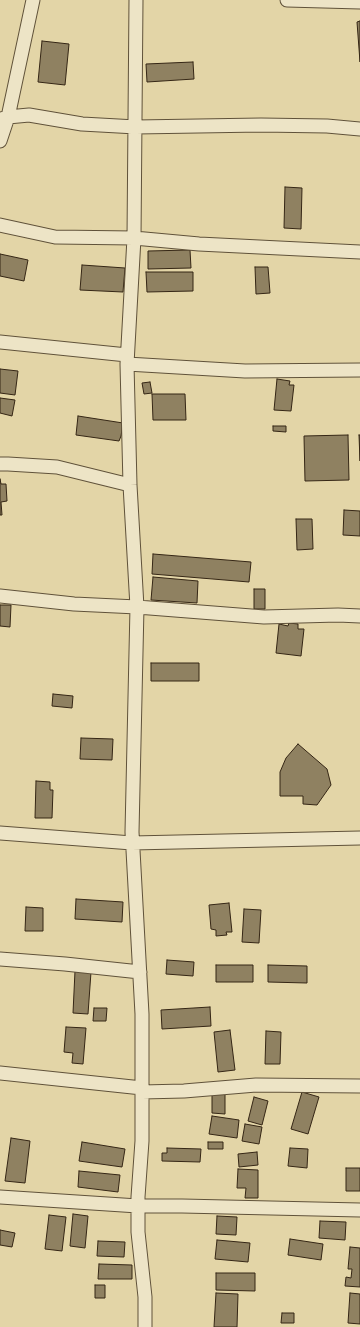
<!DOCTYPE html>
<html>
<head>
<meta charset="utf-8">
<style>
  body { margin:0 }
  canvas { display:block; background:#e3d5a7 }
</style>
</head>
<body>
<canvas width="360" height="1327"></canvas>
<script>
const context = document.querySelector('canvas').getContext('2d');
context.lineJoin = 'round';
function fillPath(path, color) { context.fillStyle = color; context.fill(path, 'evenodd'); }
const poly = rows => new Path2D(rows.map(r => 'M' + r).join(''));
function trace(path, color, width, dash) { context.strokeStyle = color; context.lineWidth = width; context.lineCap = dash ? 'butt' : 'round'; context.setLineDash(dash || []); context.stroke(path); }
const building = poly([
  [360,21,360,62,357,22,360,21],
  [42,41,69,44,65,85,38,82,42,41],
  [193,62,194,79,147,82,146,64,193,62],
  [285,187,302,188,301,229,284,228,285,187],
  [190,250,191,268,148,269,148,251,190,250],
  [0,254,28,260,24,281,0,276,0,254],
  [82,265,125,268,123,292,80,290,82,265],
  [255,267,268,267,270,293,256,294,255,267],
  [146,272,193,272,193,291,147,292,146,272],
  [0,369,18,371,15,395,0,393,0,369],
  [277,379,290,381,289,385,294,385,291,411,274,410,277,379],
  [150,382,152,393,144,394,142,383,150,382],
  [152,394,185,394,186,420,153,420,152,394],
  [0,398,15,400,12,416,0,413,0,398],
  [78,416,123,423,121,436,119,441,76,435,78,416],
  [273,426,286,426,286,432,273,431,273,426],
  [348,435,349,480,305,481,304,436,348,435],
  [359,435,360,435,360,461,359,435],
  [0,479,1,484,6,484,7,501,1,502,2,515,0,515,0,479],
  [344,510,360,511,360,536,343,535,344,510],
  [296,519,312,519,313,549,297,550,296,519],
  [153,554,251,562,249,582,152,574,153,554],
  [153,577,198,581,197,603,151,600,153,577],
  [254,589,265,589,265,609,254,609,254,589],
  [0,605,11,605,10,627,0,626,0,605],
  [289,623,298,624,298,629,304,629,301,656,276,653,279,624,288,626,289,623],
  [151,663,199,663,199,681,151,681,151,663],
  [53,694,73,696,72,708,52,706,53,694],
  [81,738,113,739,112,760,80,759,81,738],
  [298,744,327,769,331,785,317,805,303,804,303,796,280,796,280,772,286,758,298,744],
  [36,781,50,782,50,790,53,790,52,818,35,818,36,781],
  [76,899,123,902,122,922,75,919,76,899],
  [229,903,232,932,226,932,227,935,216,936,216,930,211,929,209,905,229,903],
  [26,907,43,908,43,931,25,931,26,907],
  [244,909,261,910,259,943,242,942,244,909],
  [167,960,194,962,193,976,166,974,167,960],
  [216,965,253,965,253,982,216,982,216,965],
  [268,965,307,966,307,983,268,982,268,965],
  [75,971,91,972,88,1014,73,1013,75,971],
  [210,1007,211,1026,162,1029,161,1010,210,1007],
  [94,1008,107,1008,106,1021,93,1021,94,1008],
  [66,1027,86,1028,83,1064,72,1063,73,1053,64,1052,66,1027],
  [230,1030,235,1070,218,1072,214,1032,230,1030],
  [266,1031,281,1032,280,1064,265,1064,266,1031],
  [212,1091,225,1091,225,1114,212,1113,212,1091],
  [302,1092,319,1097,308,1134,291,1129,302,1092],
  [254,1097,268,1101,262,1125,248,1121,254,1097],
  [212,1116,239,1120,237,1138,209,1134,212,1116],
  [245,1124,262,1127,259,1144,242,1141,245,1124],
  [11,1138,30,1141,25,1183,5,1181,11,1138],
  [82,1142,125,1149,122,1167,79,1161,82,1142],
  [208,1142,223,1142,223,1149,208,1149,208,1142],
  [167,1148,201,1149,200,1162,162,1161,162,1153,167,1153,167,1148],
  [290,1148,308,1149,307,1168,288,1166,290,1148],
  [257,1152,258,1165,239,1167,238,1154,257,1152],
  [346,1168,360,1168,360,1191,346,1191,346,1168],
  [238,1169,258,1170,258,1198,245,1198,246,1188,237,1188,238,1169],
  [79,1171,120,1175,118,1192,78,1187,79,1171],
  [73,1214,88,1216,85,1248,70,1246,73,1214],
  [49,1215,66,1217,62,1251,45,1249,49,1215],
  [217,1216,237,1217,236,1235,216,1234,217,1216],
  [320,1221,346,1222,345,1240,319,1238,320,1221],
  [0,1230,15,1233,12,1247,0,1245,0,1230],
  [290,1239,323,1244,321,1260,288,1255,290,1239],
  [217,1240,250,1243,248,1262,215,1259,217,1240],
  [98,1241,125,1242,124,1257,97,1256,98,1241],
  [350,1247,360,1248,360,1287,345,1286,346,1277,351,1278,352,1269,348,1269,350,1247],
  [99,1264,132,1265,132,1279,98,1279,99,1264],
  [216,1273,255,1273,255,1291,216,1290,216,1273],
  [95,1285,105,1285,105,1298,95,1298,95,1285],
  [216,1293,238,1294,237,1327,214,1327,216,1293],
  [350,1293,360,1294,360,1324,348,1323,350,1293],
  [282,1313,294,1313,294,1323,281,1323,282,1313]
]);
fillPath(building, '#8f8161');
trace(building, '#352615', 1);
const minor = poly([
  [33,0,8,117,29,115,82,124,136,127,261,125,327,126,360,129],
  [136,0,134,238,127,364,130,485,137,607,132,832,142,1014,142,1141,138,1197,138,1232,145,1297,145,1327],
  [287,0,360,2],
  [0,141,8,117,1,119],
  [0,225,55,237,134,238,199,244,360,252],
  [0,342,127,355],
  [127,364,245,371,360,370],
  [0,464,8,464,57,467,130,485],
  [0,596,74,604,137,607,264,617,338,615,360,616],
  [0,833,132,843,360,838],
  [0,959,65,964,140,972],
  [0,1073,142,1088],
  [142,1092,184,1091,256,1085,360,1086],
  [0,1197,138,1206,182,1206,360,1210]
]);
trace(minor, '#60523a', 15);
trace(minor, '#ede4c6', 13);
</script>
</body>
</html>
